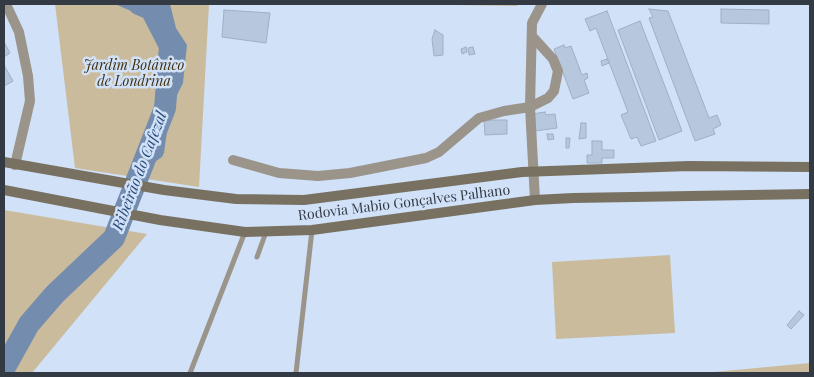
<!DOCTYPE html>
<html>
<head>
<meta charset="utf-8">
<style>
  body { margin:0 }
  #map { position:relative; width:814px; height:377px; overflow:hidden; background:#d0e1f8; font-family:"Playfair Display",serif }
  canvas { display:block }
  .frame { position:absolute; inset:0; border:5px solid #343a43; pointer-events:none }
</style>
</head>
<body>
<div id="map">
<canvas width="814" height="377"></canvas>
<div class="frame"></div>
</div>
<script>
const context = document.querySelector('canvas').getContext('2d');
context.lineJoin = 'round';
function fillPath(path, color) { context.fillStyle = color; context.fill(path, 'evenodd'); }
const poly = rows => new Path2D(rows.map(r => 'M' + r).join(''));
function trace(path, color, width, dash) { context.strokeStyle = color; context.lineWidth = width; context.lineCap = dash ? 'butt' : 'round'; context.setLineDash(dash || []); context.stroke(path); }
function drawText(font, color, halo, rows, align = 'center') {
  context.font = font + ' "Playfair Display",serif'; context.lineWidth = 5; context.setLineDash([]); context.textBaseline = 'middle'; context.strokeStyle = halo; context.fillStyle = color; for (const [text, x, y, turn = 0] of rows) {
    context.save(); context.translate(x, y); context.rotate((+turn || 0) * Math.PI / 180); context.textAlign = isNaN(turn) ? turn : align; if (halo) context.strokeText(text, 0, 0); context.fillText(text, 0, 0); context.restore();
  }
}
fillPath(poly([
  [55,4,209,4,199,187,75,168],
  [398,4,517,4,517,6],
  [4,210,147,234,32,373,4,373],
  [670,255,675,333,556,339,552,262],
  [810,363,810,373,703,373]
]), '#cabb9d');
fillPath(poly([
  [115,4,170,4,176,28,187,45,183,83,170,109,164,153,162,157,138,173,154,145,155,118,160,105,161,80,167,73,169,60,169,35,163,22,157,14,131,11]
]), '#748dae');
trace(poly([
  [4,369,29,324,55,294,114,238,165,108,170,46,151,9,139,4]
]), '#748dae', 22);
const building = poly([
  [649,9,668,11,709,118,717,115,721,125,713,129,715,134,695,141,649,18,653,17,649,9],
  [721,9,769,10,769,24,721,23,721,9],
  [224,10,270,13,266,43,222,37,224,10],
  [607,11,656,141,641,146,637,137,631,139,621,115,628,112,596,28,590,31,585,19,607,11],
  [640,21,682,131,659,140,618,30,640,21],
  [435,30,443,35,443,55,434,56,432,39,435,30],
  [4,42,10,53,4,57,4,42],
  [564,45,565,48,571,46,582,75,587,73,588,78,584,80,589,93,573,99,554,49,564,45],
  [466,47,467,52,462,54,461,49,466,47],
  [473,47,475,54,469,55,468,48,473,47],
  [607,59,609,63,602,66,601,61,607,59],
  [5,67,13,81,4,86,4,68,5,67],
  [545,112,546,115,555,114,557,128,535,131,532,114,545,112],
  [484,120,507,120,507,134,485,135,484,120],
  [581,123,586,123,586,138,579,139,581,123],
  [547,134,553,134,554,139,548,140,547,134],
  [566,138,570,138,569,148,566,148,566,138],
  [592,141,602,141,602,150,614,150,614,158,602,158,602,163,587,163,587,155,592,155,592,141],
  [799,311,804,315,791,329,787,325,799,311]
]);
fillPath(building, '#b7c7de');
trace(building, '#9fafc5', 1);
trace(poly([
  [257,257,266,232],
  [190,373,245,232],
  [296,373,312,230]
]), '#9a948a', 5);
trace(poly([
  [6,4,19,32,28,76,30,101,15,165],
  [233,160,279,173,318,176,350,173,426,158,439,152,479,118,504,111,530,107,548,98,554,91,558,71,553,59,532,36],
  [535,200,530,107,532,23,542,4]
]), '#9a948a', 10);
trace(poly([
  [4,162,164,190,236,199,304,200,522,172,689,166,810,167],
  [4,190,160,220,245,232,312,230,535,200,573,198,810,194]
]), '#787161', 10);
drawText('italic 14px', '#3f2f0e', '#d0e1f8', [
  ["Jardim Botânico",134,66],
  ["de Londrina",134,82]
]);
drawText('14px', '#343a43', '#d0e1f8', [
  ["Rodovia Mabio Gonçalves Palhano",404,203,-7]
]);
drawText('italic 15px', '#294c7a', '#d0e1f8', [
  ["Ribeirão do Cafezal",140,171,-69]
]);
</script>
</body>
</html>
